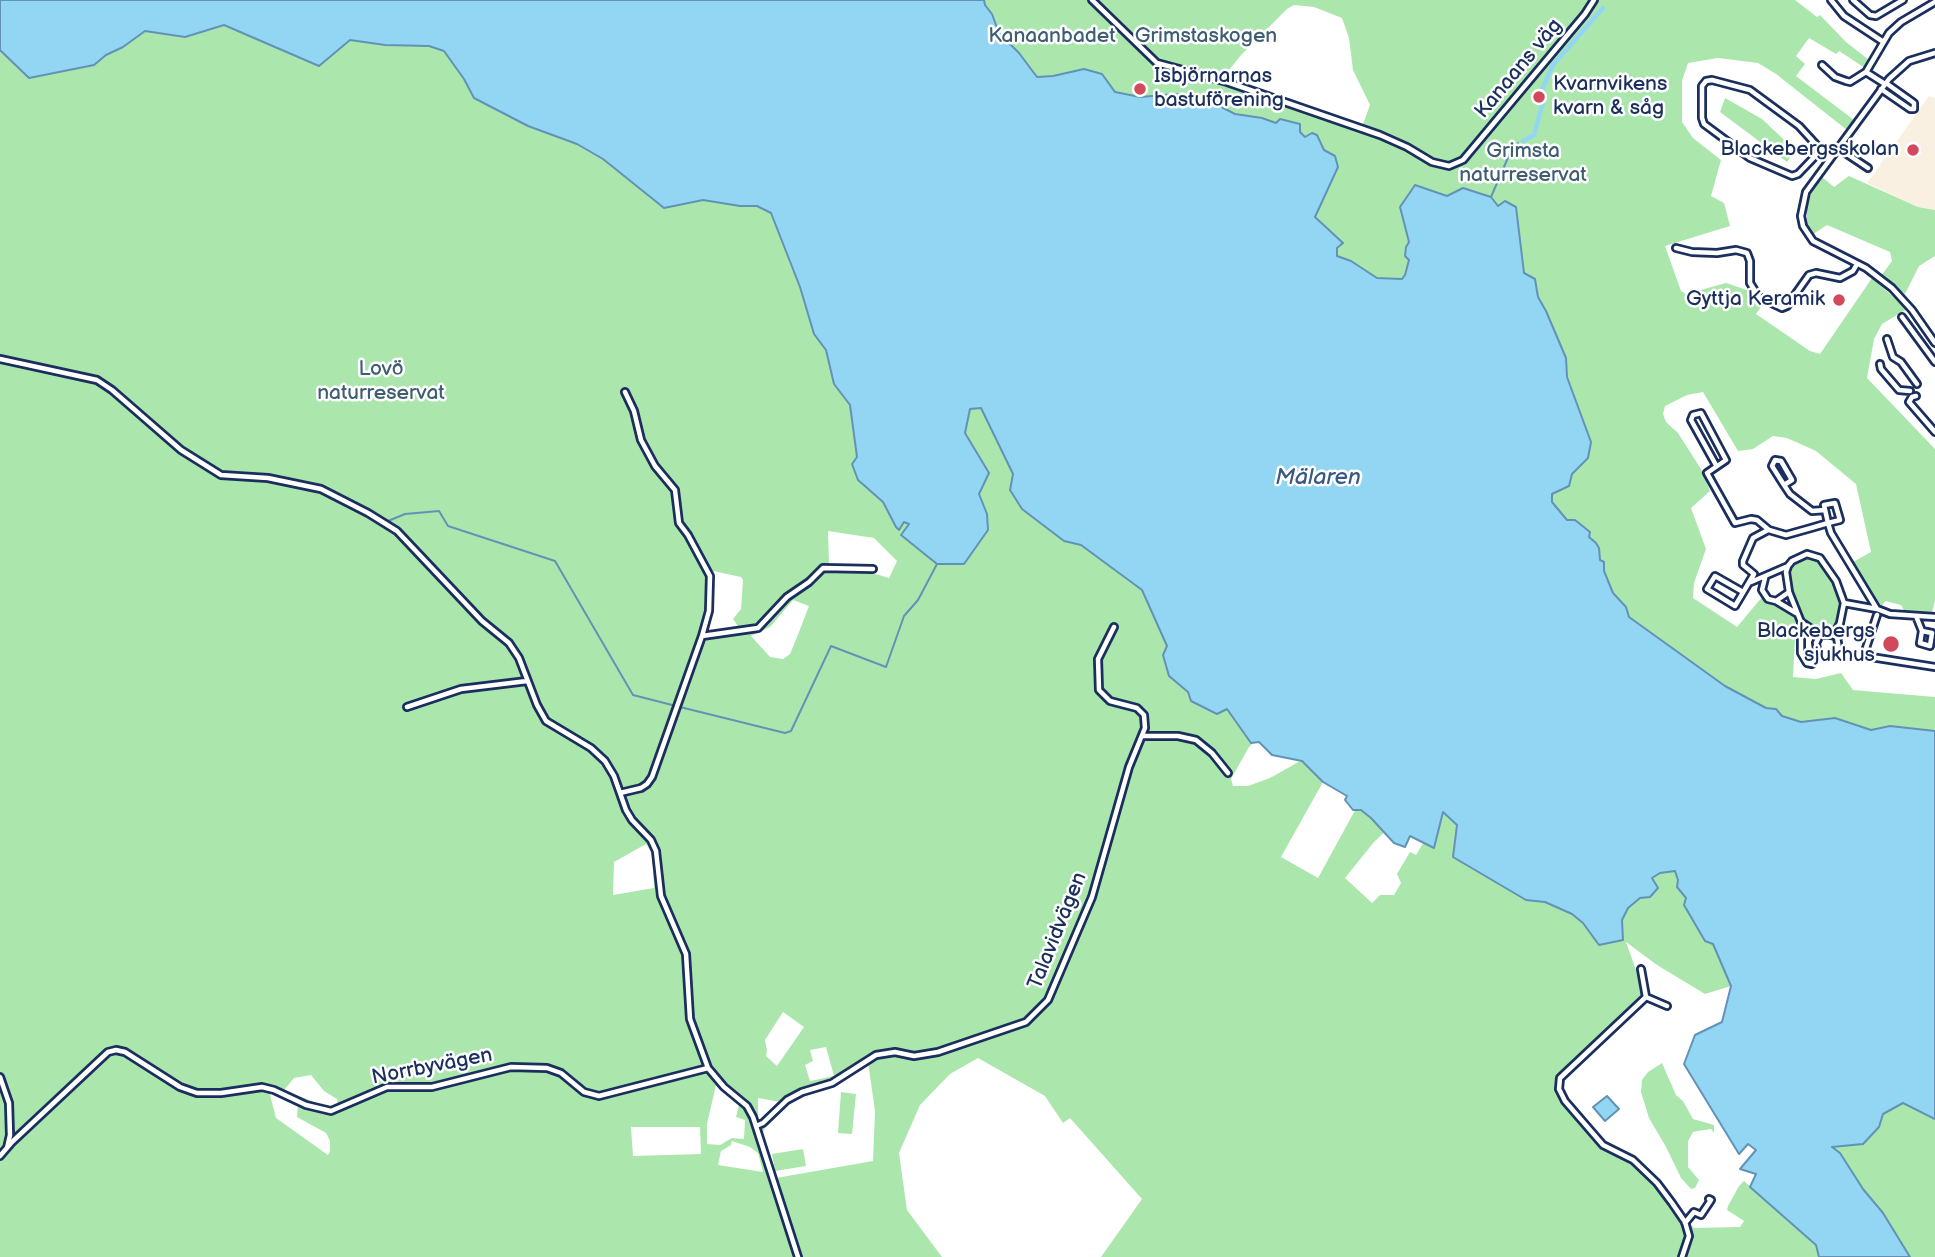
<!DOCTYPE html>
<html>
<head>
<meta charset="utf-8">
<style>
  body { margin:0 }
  canvas { display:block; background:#fff }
</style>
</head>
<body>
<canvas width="1935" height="1257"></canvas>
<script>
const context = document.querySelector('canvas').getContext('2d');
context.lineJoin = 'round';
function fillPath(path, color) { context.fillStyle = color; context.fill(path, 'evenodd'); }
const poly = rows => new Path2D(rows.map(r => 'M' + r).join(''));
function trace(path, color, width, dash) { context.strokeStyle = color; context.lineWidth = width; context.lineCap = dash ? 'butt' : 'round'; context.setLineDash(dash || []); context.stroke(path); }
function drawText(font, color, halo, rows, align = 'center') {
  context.font = font + ' "Balsamiq Sans",sans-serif'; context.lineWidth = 5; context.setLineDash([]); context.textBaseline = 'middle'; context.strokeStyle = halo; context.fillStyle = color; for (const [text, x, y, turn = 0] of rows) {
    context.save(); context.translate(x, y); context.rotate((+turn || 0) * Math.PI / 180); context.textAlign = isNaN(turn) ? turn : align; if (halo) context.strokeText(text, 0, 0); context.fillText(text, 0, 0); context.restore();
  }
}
fillPath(poly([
  [1929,96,1935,98,1935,210,1918,207,1867,183]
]), '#f9f0e2');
fillPath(poly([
  [0,0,716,0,1935,984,1935,1257,1101,1257,1142,1199,1070,1118,1063,1123,1045,1096,978,1058,950,1074,920,1105,899,1153,907,1210,942,1257,0,1257],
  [828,531,874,538,897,561,889,578,848,566,829,565],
  [713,571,741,577,743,580,741,609,733,619,740,629,706,634,704,632,710,620],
  [793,600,809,606,799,632,790,654,783,659,770,657,751,636,770,627],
  [1269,729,1327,756,1302,760,1270,778,1248,786,1233,786,1231,779,1249,747],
  [1323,782,1364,794,1318,878,1281,857],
  [1396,821,1425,840,1416,855,1410,852,1397,874,1401,883,1394,895,1380,895,1372,903,1345,878,1374,842],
  [646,844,652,853,654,888,613,895,614,862],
  [1684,866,1738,992,1787,1219,1744,1181,1739,1186,1728,1206,1727,1210,1744,1221,1740,1227,1694,1228,1676,1209,1660,1183,1634,1158,1603,1139,1563,1091,1562,1083,1566,1076,1647,1001,1626,942,1657,965,1705,994,1731,986,1713,944,1686,898,1677,887,1678,880,1675,870,1660,873,1652,878,1640,898,1628,908,1622,920,1642,868],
  [783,1012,804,1027,777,1066,766,1056,767,1051,765,1040],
  [826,1047,834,1076,810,1081,805,1065,813,1061,810,1050],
  [868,1062,875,1111,873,1161,776,1178,762,1135,766,1125,777,1110,807,1091,833,1083],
  [311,1075,324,1091,337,1099,338,1105,329,1108,284,1090,294,1078],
  [716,1085,739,1105,736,1117,745,1120,744,1139,732,1138,720,1145,707,1144,707,1124],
  [269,1091,311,1108,298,1104,297,1117,326,1133,330,1141,330,1151,328,1155,276,1118],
  [758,1098,781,1102,763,1121,758,1119],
  [631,1127,700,1127,701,1154,633,1156],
  [732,1141,750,1147,758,1153,763,1172,718,1165,721,1151,731,1145],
  [828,0,1795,0,1817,17,1820,15,1846,42,1869,60,1865,68,1839,51,1836,54,1809,38,1796,56,1805,64,1796,76,1854,120,1847,130,1776,74,1758,63,1718,58,1688,63,1682,81,1682,122,1693,138,1721,160,1711,196,1724,203,1730,226,1665,246,1681,291,1686,294,1726,283,1747,290,1763,304,1756,314,1810,351,1820,354,1872,278,1907,309,1882,324,1874,339,1867,378,1935,449,1935,601,1932,612,1905,612,1901,605,1885,601,1880,609,1853,562,1871,552,1856,484,1816,451,1787,438,1773,436,1753,449,1738,451,1703,392,1687,395,1665,406,1663,414,1666,422,1678,433,1701,469,1710,491,1691,508,1706,549,1694,583,1693,598,1737,627,1762,597,1796,619,1793,677,1816,679,1841,673,1853,690,1935,697,1935,788,1781,786],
  [1294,5,1314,7,1342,18,1349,38,1353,70,1370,105,1363,124,1226,78,1229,70,1242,54,1287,9],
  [1725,98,1762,119,1795,150,1787,162,1720,112],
  [1821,176,1834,187,1849,176,1918,207,1935,210,1935,256,1919,266,1905,294,1881,276,1892,261,1890,252,1827,225,1812,235,1807,225,1807,202,1810,192],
  [1807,557,1816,559,1826,569,1842,604,1840,619,1836,629,1827,633,1817,632,1804,622,1800,617,1792,596,1789,571,1793,563],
  [1662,1063,1676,1095,1683,1101,1693,1119,1714,1125,1714,1133,1711,1129,1698,1131,1693,1132,1688,1141,1688,1167,1699,1180,1695,1188,1691,1189,1681,1178,1666,1147,1649,1118,1641,1092,1642,1080,1648,1072],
  [841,1092,856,1094,852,1134,838,1133],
  [803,1149,806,1166,775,1171,772,1154]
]), '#abe7ad');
const water = poly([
  [0,0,984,0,985,5,992,14,999,33,1019,53,1037,77,1053,76,1084,69,1102,74,1115,92,1140,97,1176,94,1206,99,1235,114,1262,118,1276,123,1280,119,1300,124,1300,132,1305,137,1312,133,1317,135,1324,150,1335,156,1338,167,1315,217,1343,243,1337,248,1337,256,1351,261,1377,278,1402,279,1405,275,1409,260,1405,256,1406,247,1409,242,1400,207,1415,185,1447,196,1463,188,1491,197,1498,206,1505,201,1516,207,1524,273,1535,279,1538,297,1546,311,1566,358,1567,377,1591,442,1588,458,1572,474,1569,486,1552,494,1552,502,1567,520,1575,520,1590,532,1589,537,1596,543,1599,548,1600,560,1604,562,1604,571,1613,593,1626,607,1629,617,1725,686,1766,708,1776,709,1782,716,1801,722,1835,718,1871,730,1890,726,1935,731,1935,1119,1903,1103,1883,1114,1879,1127,1863,1144,1832,1147,1840,1153,1863,1189,1883,1213,1910,1257,1819,1257,1816,1245,1750,1187,1756,1174,1740,1169,1756,1150,1748,1144,1739,1154,1684,1064,1695,1035,1722,1022,1731,986,1713,944,1705,941,1684,905,1686,898,1677,887,1678,880,1675,871,1660,873,1652,878,1658,888,1650,897,1640,898,1628,908,1622,920,1623,940,1599,945,1583,923,1572,914,1545,902,1526,900,1453,857,1457,825,1443,812,1434,848,1410,836,1405,847,1394,843,1371,818,1361,810,1353,810,1345,800,1347,796,1323,782,1302,761,1272,755,1259,742,1251,743,1227,709,1217,714,1191,701,1188,692,1169,676,1163,655,1167,646,1142,590,1081,545,1064,541,1022,509,1010,490,1013,474,981,408,970,409,965,433,989,473,979,494,987,514,988,530,964,564,937,564,901,535,909,524,904,522,899,530,896,527,883,502,858,480,852,464,857,457,850,405,834,384,826,350,814,334,800,287,771,213,757,206,740,206,703,200,664,208,603,159,577,144,528,126,474,98,464,79,444,51,429,46,385,45,350,40,319,66,224,25,185,37,145,31,123,47,106,55,94,65,29,78,0,50,0,0],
  [1607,1096,1619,1109,1605,1121,1593,1107,1607,1096]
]);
fillPath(water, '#92d6f3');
trace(water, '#6293b7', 2);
trace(poly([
  [1514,149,1518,143],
  [1491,197,1510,153],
  [73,377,101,385],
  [108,390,177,449],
  [388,521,405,514,439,511,448,526,555,561,633,695,676,706],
  [680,707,785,733,791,731,831,646,886,667,904,616,918,600,937,564]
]), '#6293b7', 2);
trace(poly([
  [1540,94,1553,65,1603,8],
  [1523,141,1534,135,1543,102]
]), '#92d6f3', 4.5);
const minor = poly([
  [1092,0,1157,63,1227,82,1380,135,1407,147,1432,162,1449,166,1463,160,1585,14,1594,0],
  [1831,0,1844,16,1882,41],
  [1853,0,1870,15,1876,16,1903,0],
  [1935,53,1909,61,1889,79,1806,192,1801,216,1803,226,1813,241,1866,268,1892,288,1912,310,1935,343],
  [1822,65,1835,77,1846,81,1850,82,1866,72,1885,84],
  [1866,72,1889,33,1901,22,1935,2],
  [1881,89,1910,109,1914,109,1914,103,1886,83],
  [1838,148,1868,168],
  [1821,150,1799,126,1750,90,1712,80,1706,81,1702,86,1702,118,1704,124,1750,158,1792,176,1798,174,1821,150,1830,158],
  [1676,248,1692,252,1717,253,1736,250,1747,253,1750,261,1750,283,1759,297,1782,308,1787,306,1809,275,1816,273,1840,278,1853,271,1857,264],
  [1902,317,1935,362],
  [1887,339,1893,357,1901,362,1917,384],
  [0,359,97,380,112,390,181,450,221,475,268,478,321,489,368,513,397,531,482,621,509,643,519,658,537,705,546,721,591,748,605,761,614,776,626,810,632,820,651,840,656,851,661,896,686,954,690,1019,708,1068,724,1087,747,1106,753,1117,798,1257],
  [1880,364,1881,369,1899,390,1910,391],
  [625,392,634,411,641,440,655,466,675,490,679,523,688,535,710,576,709,611,702,636],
  [1916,396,1912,397,1909,402,1935,432],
  [1716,465,1691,420,1693,415,1701,413,1726,460,1707,473,1735,523,1751,519,1757,520,1769,530,1786,535,1811,528,1828,523,1840,520,1835,503,1824,505,1828,523,1831,533,1877,609,1890,614,1935,617],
  [1784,485,1772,466,1775,460,1781,461,1792,480,1784,485,1790,494,1812,511,1825,510],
  [1807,554,1820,558,1836,581,1844,603,1840,623,1835,633,1831,635,1820,635,1801,622,1789,592,1786,572,1788,566,1792,561,1807,554],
  [1765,578,1762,590,1768,599,1776,601,1789,592],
  [1751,582,1788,566],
  [1743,592,1715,576,1707,589,1735,606,1754,574,1743,565,1743,561,1753,538,1768,530],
  [1776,601,1796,613],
  [1844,603,1877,609],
  [1877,615,1866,648,1871,657,1935,667],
  [1916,616,1922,631,1920,643,1930,646,1932,633,1922,631],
  [1801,622,1801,653,1807,663,1812,664,1818,657,1816,643,1820,635],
  [1832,635,1837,637,1840,656],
  [407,707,461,689,527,681],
  [1142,736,1178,736,1196,740,1212,753,1228,773],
  [620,793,641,788,647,784,652,777,702,636,758,628,787,597,809,582,823,568,873,569],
  [1641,969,1646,997],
  [1667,1006,1646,997,1560,1078,1559,1089,1565,1101,1603,1145,1633,1160,1657,1183,1672,1203,1685,1222,1689,1236,1682,1257],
  [0,1077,9,1103,10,1135,7,1148],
  [756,1126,763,1123,787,1100,802,1092,832,1083,876,1055,895,1052,914,1056,938,1052,1026,1022,1048,1000,1092,897,1129,767,1145,728,1144,715,1137,708,1110,701,1099,690,1098,659,1114,627],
  [0,1156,12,1142,108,1052,116,1050,125,1052,180,1087,197,1093,221,1093,262,1087,274,1090,306,1105,331,1111,387,1087,432,1087,511,1067,547,1068,561,1073,584,1092,599,1096,708,1068],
  [1685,1223,1694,1212,1701,1215,1711,1200,1709,1199]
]);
trace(minor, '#1b2f5e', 10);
trace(minor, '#fff', 4.5);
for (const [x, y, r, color] of [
  [1140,89,7,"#d1495b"],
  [1539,97,7,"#d1495b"],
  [1913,150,7,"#d1495b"],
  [1839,300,7,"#d1495b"],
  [1891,644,9,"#d1495b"]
]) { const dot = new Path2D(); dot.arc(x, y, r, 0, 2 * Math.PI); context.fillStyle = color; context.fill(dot); trace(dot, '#fff', 2.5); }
drawText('21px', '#3f5d72', '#fff', [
  ["Kanaanbadet",1052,37],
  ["Grimstaskogen",1206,37],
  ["Grimsta",1523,152],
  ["naturreservat",1523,176],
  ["Lovö",381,370],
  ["naturreservat",381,394]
]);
drawText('21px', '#1b2f5e', '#fff', [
  ["Kanaans väg",1519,69,-50],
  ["Talavidvägen",1058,931,-68],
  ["Norrbyvägen",432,1067,-11]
]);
drawText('21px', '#1b2f5e', '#fff', [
  ["Isbjörnarnas",1154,77,"left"],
  ["bastuförening",1154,101,"left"],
  ["Kvarnvikens",1553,85,"left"],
  ["kvarn & såg",1553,109,"left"],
  ["Blackebergsskolan",1899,150],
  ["Gyttja Keramik",1825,300],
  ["Blackebergs",1875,632],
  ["sjukhus",1875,656]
], 'right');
drawText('italic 23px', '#395983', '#fff', [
  ["Mälaren",1318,478]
]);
</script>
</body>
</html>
